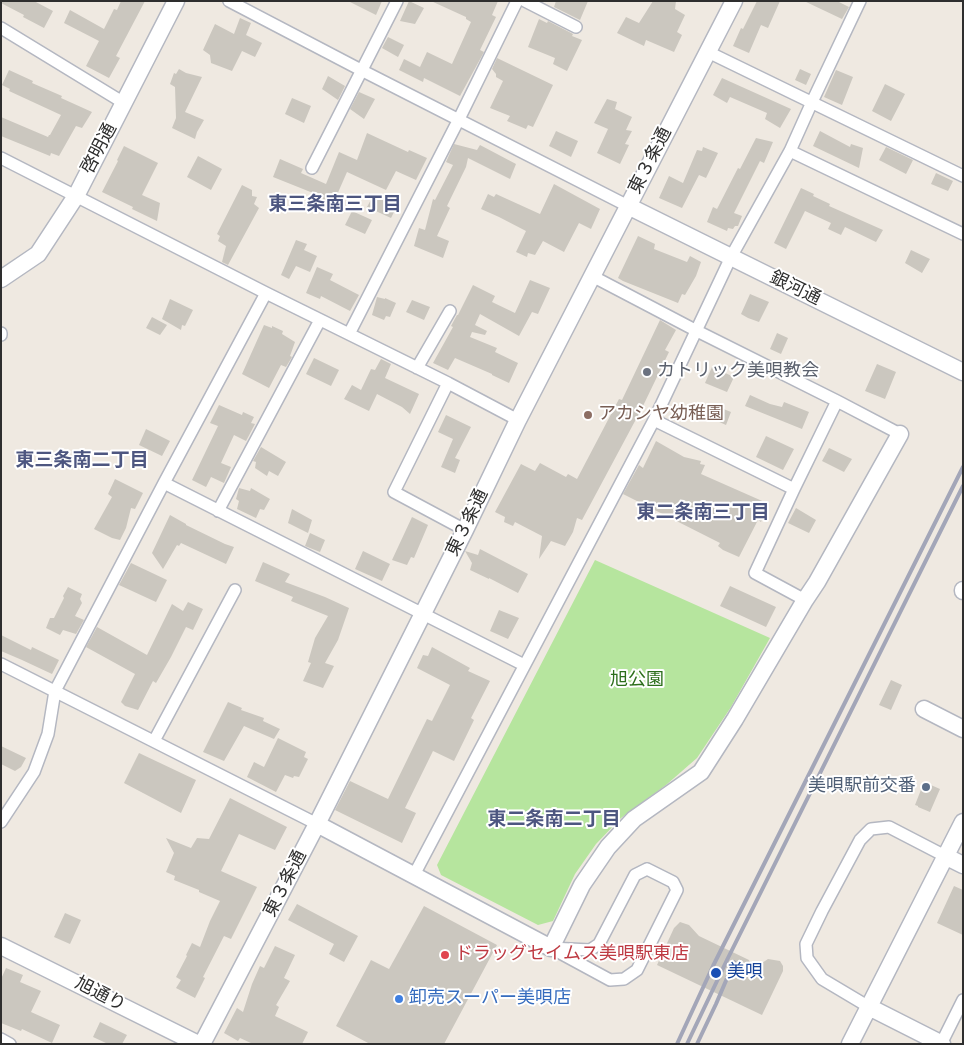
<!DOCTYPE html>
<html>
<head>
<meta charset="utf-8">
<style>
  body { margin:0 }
  #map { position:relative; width:964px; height:1045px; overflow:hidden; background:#efe9e1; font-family:"Nunito Sans",sans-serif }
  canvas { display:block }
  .frame { position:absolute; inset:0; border:2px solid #2e2e2e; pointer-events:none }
</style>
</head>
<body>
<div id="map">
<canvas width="964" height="1045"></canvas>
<div class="frame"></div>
</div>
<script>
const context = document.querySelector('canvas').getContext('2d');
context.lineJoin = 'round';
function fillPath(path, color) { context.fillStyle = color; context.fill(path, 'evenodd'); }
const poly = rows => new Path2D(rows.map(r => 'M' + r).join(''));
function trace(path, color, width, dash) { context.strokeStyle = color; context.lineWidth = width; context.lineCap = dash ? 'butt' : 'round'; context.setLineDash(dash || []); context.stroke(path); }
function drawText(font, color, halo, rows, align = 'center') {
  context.font = font + ' "Nunito Sans","Noto Sans JP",sans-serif'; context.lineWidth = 4; context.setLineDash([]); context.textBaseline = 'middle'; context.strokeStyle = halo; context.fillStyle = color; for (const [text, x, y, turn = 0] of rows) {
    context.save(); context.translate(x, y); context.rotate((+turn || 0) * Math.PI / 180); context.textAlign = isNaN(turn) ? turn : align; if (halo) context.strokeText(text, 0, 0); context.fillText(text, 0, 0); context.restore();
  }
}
fillPath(poly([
  [595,560,770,638,731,707,697,758,666,785,621,818,596,844,575,874,553,921,538,925,441,875,437,865]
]), '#b6e59e');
fillPath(poly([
  [1,1,34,1,53,11,44,28,23,17,24,15,1,3],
  [121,1,145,1,116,56,120,58,109,78,86,66,99,41,64,23,70,10,104,29,114,9,117,10],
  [348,1,382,1,376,15],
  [409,1,424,8,415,24,400,21],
  [431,1,498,1,492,15,496,17,480,50,484,52,460,96,424,78,423,82,399,70,404,59,420,67,427,52,452,64,471,22,466,19,466,17],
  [556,1,588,1,580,20,554,7],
  [653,1,676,1,675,9,685,15,677,32,682,35,674,52,646,40,644,46,617,33,626,17,639,23],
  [757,1,780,1,768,28,761,25,749,53,733,46,741,28,743,29],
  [804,1,837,1,849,7,842,19],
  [240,18,251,23,246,35,262,43,255,57,242,51,232,71,211,63,210,55,203,50,215,24,234,34],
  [539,19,547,23,548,21,573,34,572,36,582,40,567,71,553,64,555,58,528,47],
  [388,37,404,45,398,57,382,48],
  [497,58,553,85,533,127,528,125,526,129,507,121,510,116,490,108,503,81,496,77,496,74,492,69],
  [179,69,186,73,202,77,185,112,204,120,197,132,195,139,172,128,176,118,175,87,170,84,174,73,176,74],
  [800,69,811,74,806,85,795,80],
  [9,70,33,81,32,83,62,96,61,98,92,112,82,128,76,126,59,156,51,153,50,156,1,136,1,117,48,137,49,135,50,135,61,115,9,91,10,89,2,85],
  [836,70,853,77,842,105,824,97],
  [328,76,345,86,338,100,322,89],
  [722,78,791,109,780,128,765,119,767,113,730,97,727,103,713,95],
  [885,84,905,94,891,121,872,111],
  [359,92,375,99,364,119,350,109],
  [292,98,311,106,304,123,285,114],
  [607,99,617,102,615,109,632,117,626,130,632,131,625,144,629,145,620,164,597,153,608,129,594,123],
  [556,131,578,141,571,157,549,146],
  [820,131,850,147,851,144,863,148,859,168,813,146],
  [367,133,408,152,409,150,427,158,416,180,396,171,386,190,347,172,333,204,312,195,313,193,273,177,280,159,303,169,301,173,326,184,339,152,357,160],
  [756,138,773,142,764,163,760,161,734,213,742,216,738,226,735,226,733,229,728,228,727,231,707,222,713,207,717,209,738,168,740,169],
  [454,144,477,150,480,145,516,164,510,179,468,158,466,167,447,206,450,208,437,236,449,241,443,258,414,246,419,228,425,230,433,199,435,200,453,165,446,162],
  [124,146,158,163,142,195,160,203,157,221,132,209,133,207,102,192,118,161,117,160],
  [703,147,718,153,706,178,699,175,682,208,659,198,669,176,683,183,697,150,702,151],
  [886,147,913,160,906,174,879,160],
  [198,156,222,169,211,190,187,177],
  [936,173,953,181,948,191,931,184],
  [554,184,600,209,591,229,579,223,564,252,543,241,535,255,528,253,527,257,516,252,526,231,499,217,481,209,488,194,494,197,496,194,540,214],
  [242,185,252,190,252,196,257,197,254,204,259,208,228,265,222,262,226,246,218,241,220,236,217,234],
  [801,188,814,194,813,196,830,204,829,206,883,230,876,242,845,227,841,235,828,229,831,223,805,211,786,249,774,243],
  [373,196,397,206,391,218,367,207],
  [352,211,372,220,365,234,345,225],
  [638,236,655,244,654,249,687,262,690,256,701,262,696,276,685,295,682,294,678,303,623,281,618,278],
  [296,240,307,244,304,250,317,256,310,272,296,266,289,279,281,275],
  [911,250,930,259,922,273,905,263],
  [317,267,333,274,330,280,359,295,350,311,321,296,320,299,306,293],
  [530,280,550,288,538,314,532,312,519,336,480,314,475,325,487,331,485,335,472,332,470,337,497,348,495,352,518,363,509,383,492,375,492,374,455,358,448,370,433,363,453,327,451,326,457,315,458,315,473,285,495,296,492,302,515,313],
  [750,294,769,302,759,322,748,318,741,314],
  [377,297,385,299,385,298,396,303,390,317,386,316,384,320,372,315],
  [170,299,193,310,185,326,182,325,181,330,162,319],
  [412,300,430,307,424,320,406,312],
  [152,317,167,325,160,335,146,328],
  [660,320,676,330,665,350,669,352,642,408,582,520,577,518,573,532,565,546,551,541,539,559,542,536,515,522,513,526,504,522,505,517,495,512,521,464,535,471,540,463,566,477,568,474,577,479,619,399,622,400],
  [264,325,272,328,272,326,283,331,282,334,295,342,290,356,292,357,286,367,281,365,269,388,242,374],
  [777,333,788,338,781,354,770,349],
  [314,358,339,370,331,386,306,374],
  [381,359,391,364,385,378,419,394,410,414,402,407,377,394,369,411,344,399,352,385,361,390,371,369,375,370],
  [877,364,896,372,885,399,865,391],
  [712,367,734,377,727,392,705,383],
  [750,395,770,404,782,407,784,402,809,412,802,429,745,406],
  [711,404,731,412,726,425,706,416],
  [219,405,242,415,243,412,254,417,251,423,255,424,246,441,234,435,221,463,231,467,224,483,211,477,206,487,192,480,218,426,210,423],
  [446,415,471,427,455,458,460,460,455,473,441,467,453,439,438,432],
  [146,429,170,441,162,456,139,445],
  [766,436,794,449,783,470,756,457],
  [656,441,684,457,701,461,700,464,705,465,701,474,769,504,761,522,758,520,739,557,723,550,718,546,720,543,623,494,639,465,643,468],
  [261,447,286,462,278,476,269,471,267,476,255,468,256,462,253,461],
  [829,448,852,459,844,472,822,461],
  [115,479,143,493,135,509,131,508,126,528,120,540,112,538,94,529,112,497,108,494],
  [239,488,250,491,251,488,270,499,264,510,260,509,256,518,237,509,239,501,236,499],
  [796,508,816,520,809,533,788,523],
  [292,509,312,520,308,533,288,523],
  [170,515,186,524,186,525,225,544,234,547,226,564,181,543,179,546,177,545,163,569,152,553],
  [412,517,428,525,414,558,411,557,407,565,392,560],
  [310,533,325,540,320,552,305,546],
  [480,549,528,574,518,593,489,578,489,579,470,570,472,563,465,551,478,555],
  [363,551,390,564,382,581,355,569],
  [263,562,290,574,285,582,325,597,349,608,338,640,325,663,334,666,323,688,303,681,311,663,308,662,315,638,328,616,291,601,293,597,255,581],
  [131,563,167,580,156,602,119,585],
  [730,586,776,607,766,627,720,606],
  [68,587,82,594,80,599,82,603,75,616,84,620,76,634,63,630,60,635,46,628,50,618,54,618,64,598,63,596],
  [188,602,203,609,193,630,186,627,171,657,156,683,153,681,138,710,125,706,121,702,135,674,86,647,97,627,147,655,172,604,183,611],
  [499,610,519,618,508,639,490,631],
  [1,635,31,650,32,647,59,660,52,674,22,660,1,651],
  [432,647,470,668,468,671,490,681,471,718,474,720,454,761,433,751,405,808,416,813,402,843,335,810,350,781,388,799,427,719,432,721,450,685,417,668,423,655,428,656],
  [891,680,902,685,891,710,879,705],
  [228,702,242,708,241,710,264,718,263,721,280,729,274,739,244,726,224,761,203,752],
  [278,738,306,752,304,757,308,759,299,777,294,776,293,778,285,775,276,792,247,777,254,762,264,767],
  [1,746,26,758,21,767,15,771,1,764],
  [139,753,196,780,181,813,124,783],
  [924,782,940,789,930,812,918,807,918,806,915,805],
  [230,798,287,827,275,850,239,834,221,871,257,887,231,939,224,936,203,977,205,978,195,998,176,988,181,980,176,977,187,956,186,955,192,943,200,947,210,921,220,901,199,892,199,890,174,880,175,876,166,872,174,853,166,838,191,848,197,838,209,839],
  [954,886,963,890,963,935,937,923],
  [297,904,358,936,344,962,329,954,334,944,288,920],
  [424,906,497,945,444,1044,370,1044,336,1026,371,960,389,969],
  [65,913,81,920,70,944,54,937],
  [680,922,689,925,699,936,749,960,753,969,768,959,780,961,783,966,783,971,762,1015,657,965,674,928],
  [275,946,295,955,284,978,290,981,276,1005,279,1007,275,1016,308,1032,302,1044,253,1044,240,1038,238,1041,224,1033,237,1008,243,1012,252,984,260,966,264,968],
  [6,968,23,975,20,982,41,991,31,1012,60,1025,52,1043,22,1029,21,1031,1,1023,1,979],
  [100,1022,127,1035,122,1044,108,1044,93,1037]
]), '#cbc7bf');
const street = poly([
  [229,1,361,70,628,206],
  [525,1,576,27],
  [1,28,124,103],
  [708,52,963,176],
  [790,151,963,234],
  [1,158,266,293,448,383,518,420],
  [312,168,397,1],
  [592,276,697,331,837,401,900,434],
  [1,333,1,335],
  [349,334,459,119,517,1],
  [417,368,450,311],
  [448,383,394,492,465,530],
  [654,420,794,489],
  [164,483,524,665],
  [218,511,320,320],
  [805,600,755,573,794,489,837,401],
  [1,664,317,824],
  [154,741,235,590],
  [1,822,34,772,48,734,55,691,164,483,266,293],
  [647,869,673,882,677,890,637,970,624,979,610,980,551,948,590,950,599,944,635,875,647,869],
  [414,875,654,420,731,257,790,151,812,102,860,1],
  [869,1007,822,979,807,958,806,944,822,911,860,840,871,829,889,827,945,856],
  [1,1039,10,1044],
  [941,1044,963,1000]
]);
const secondary = poly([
  [628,206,963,372],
  [1,279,38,254,76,196,176,1],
  [963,590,963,591],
  [924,709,963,729],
  [317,824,551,948,582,885,608,847,634,819,701,772,735,719,805,600,817,582,900,434],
  [945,856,963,865],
  [1,946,198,1044],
  [869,1007,942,1044],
  [202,1044,317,824,465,530,518,420,734,1],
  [850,1044,963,822]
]);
trace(street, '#b4b7c1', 14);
trace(secondary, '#b4b7c1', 19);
trace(street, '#fff', 11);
trace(secondary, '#fff', 16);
trace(poly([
  [677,1044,713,966,963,467],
  [687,1044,727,960,963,486],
  [697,1044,716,1004,734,962]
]), '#a3a6b8', 4);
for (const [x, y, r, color] of [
  [647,372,5,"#6b7280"],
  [588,415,5,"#8d6e63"],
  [926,787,5,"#5c6f8a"],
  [445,955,5,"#e0444e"],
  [716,973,6,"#1a4fb4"],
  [399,999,5,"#3f7fe0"]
]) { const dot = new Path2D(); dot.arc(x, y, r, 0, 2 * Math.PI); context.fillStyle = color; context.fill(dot); trace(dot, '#fff', 2); }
drawText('18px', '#2e2e2e', '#fff', [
  ["啓明通",100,149,-62],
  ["東３条通",651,161,-63],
  ["銀河通",795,289,26],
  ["東３条通",468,523,-64],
  ["東３条通",286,884,-63],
  ["旭通り",100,995,27]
]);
drawText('18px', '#5b616d', '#fff', [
  ["カトリック美唄教会",657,372]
], 'left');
drawText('18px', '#785e54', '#fff', [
  ["アカシヤ幼稚園",598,415]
], 'left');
drawText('18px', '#2c6e1b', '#fff', [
  ["旭公園",637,681]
]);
drawText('18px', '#4e5e75', '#fff', [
  ["美唄駅前交番",916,787]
], 'right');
drawText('18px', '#be3a42', '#fff', [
  ["ドラッグセイムス美唄駅東店",455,955]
], 'left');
drawText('18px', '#164399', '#fff', [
  ["美唄",727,973]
], 'left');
drawText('18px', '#366cbe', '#fff', [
  ["卸売スーパー美唄店",409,999]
], 'left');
drawText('bold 19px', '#4d5680', '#fff', [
  ["東三条南三丁目",335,205],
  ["東三条南二丁目",82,461],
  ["東二条南三丁目",703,513],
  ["東二条南二丁目",554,820]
]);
</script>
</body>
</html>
